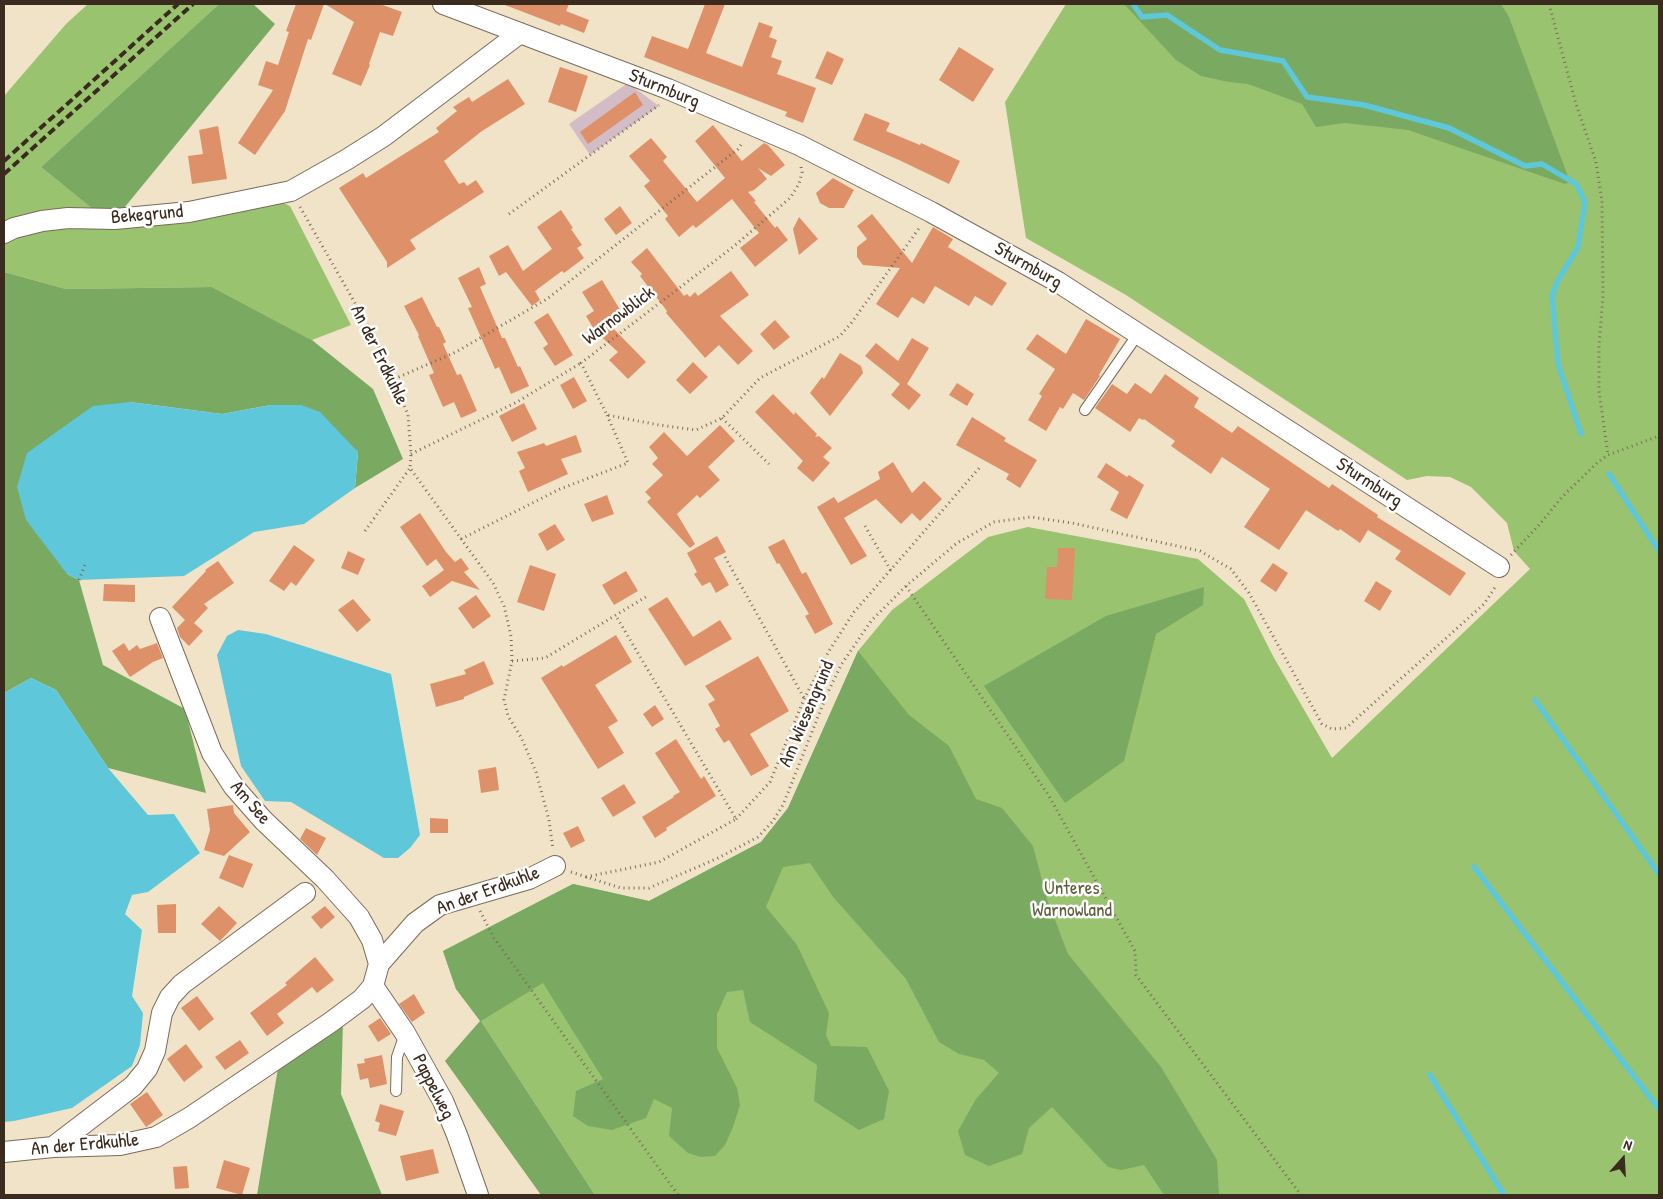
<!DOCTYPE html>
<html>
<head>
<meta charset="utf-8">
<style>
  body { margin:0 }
  #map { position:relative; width:1663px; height:1199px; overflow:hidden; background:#f1e3c8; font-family:"Patrick Hand",sans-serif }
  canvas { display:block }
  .frame { position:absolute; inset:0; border:5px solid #3b2a1e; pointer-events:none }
  .north { position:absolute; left:1598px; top:1134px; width:50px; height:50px; -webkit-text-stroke:4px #fff; paint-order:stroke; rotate:19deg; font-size:14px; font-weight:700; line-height:20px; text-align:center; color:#3b2a1e }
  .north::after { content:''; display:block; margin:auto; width:18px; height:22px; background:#3b2a1e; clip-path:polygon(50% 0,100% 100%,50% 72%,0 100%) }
</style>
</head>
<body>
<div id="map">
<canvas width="1663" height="1199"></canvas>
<div class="frame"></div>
<div class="north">N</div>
</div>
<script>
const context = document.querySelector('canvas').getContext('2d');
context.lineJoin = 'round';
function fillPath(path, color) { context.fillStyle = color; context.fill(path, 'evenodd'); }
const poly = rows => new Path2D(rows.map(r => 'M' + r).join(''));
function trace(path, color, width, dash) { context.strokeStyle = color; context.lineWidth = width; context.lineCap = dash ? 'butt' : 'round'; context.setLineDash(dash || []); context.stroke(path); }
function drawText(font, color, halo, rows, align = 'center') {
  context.font = font + ' "Patrick Hand",sans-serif'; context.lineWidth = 5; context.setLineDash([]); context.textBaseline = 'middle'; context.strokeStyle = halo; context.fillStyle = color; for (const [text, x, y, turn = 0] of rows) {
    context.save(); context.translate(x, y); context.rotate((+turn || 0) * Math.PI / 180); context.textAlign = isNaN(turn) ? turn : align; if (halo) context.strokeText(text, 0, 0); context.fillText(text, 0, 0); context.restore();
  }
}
fillPath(poly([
  [628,83,659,106,590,155,569,124]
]), '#d2bdc6');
fillPath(poly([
  [88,4,219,4,41,167,115,227,279,201,290,206,351,325,312,340,212,287,66,289,4,272,4,96,66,24],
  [1066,4,1659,4,1659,1195,595,1195,481,1021,456,989,443,951,573,884,649,901,761,842,788,808,858,651,892,610,988,537,1028,527,1198,559,1244,599,1273,656,1332,758,1530,569,1514,551,1507,523,1471,487,1450,477,1427,476,1407,480,1126,295,1026,238,1005,102]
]), '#99c36f');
fillPath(poly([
  [219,4,253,4,275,24,115,219,105,219,41,167],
  [1124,4,1501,4,1509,17,1570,182,1565,184,1408,130,1345,123,1316,127,1302,104,1248,84,1229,82,1201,76,1176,60],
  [4,272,66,289,212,287,312,340,373,389,403,459,355,488,358,452,301,405,271,405,222,414,130,402,67,574,79,580,103,665,185,709,206,793,108,768,56,690,31,678,4,693],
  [1204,587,1203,605,1156,634,1124,761,1065,803,984,686,1106,616],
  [858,651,909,715,949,746,976,799,1002,808,1033,846,1047,899,1068,954,1161,1067,1217,1160,1219,1195,1164,1195,1144,1165,1121,1170,1108,1167,1052,1107,1029,1128,1022,1154,989,1166,965,1155,958,1131,976,1099,999,1073,984,1060,959,1054,939,1042,906,979,834,898,810,863,783,867,766,907,797,945,829,1013,826,1035,831,1046,867,1047,889,1091,884,1119,859,1130,814,1101,817,1065,750,1022,743,990,727,992,717,1014,717,1048,737,1088,740,1105,733,1127,725,1145,715,1156,701,1157,688,1153,669,1136,672,1108,654,1099,646,1118,612,1130,588,1126,573,1116,576,1091,603,1079,543,983,481,1021,595,1195,541,1195,445,1061,480,1021,456,989,443,951,573,884,649,901,761,842,788,808],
  [343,1022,341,1094,382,1195,257,1195,278,1068]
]), '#7aa962');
fillPath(poly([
  [130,402,222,414,271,405,301,405,320,412,358,452,355,488,304,524,254,532,184,576,79,580,67,574,26,520,17,487,27,453,93,406],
  [238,630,266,634,391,674,420,835,410,848,398,858,384,858,291,802,265,801,241,766,217,655,227,636],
  [31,678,56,690,108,768,148,815,174,814,200,853,148,892,132,895,125,914,142,930,132,996,143,1013,140,1045,132,1066,72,1108,14,1121,4,1122,4,693]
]), '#5ec7d9');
trace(poly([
  [1133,4,1142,17,1167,15,1220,50,1283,61,1307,97,1364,105,1449,128,1525,166,1542,164,1576,184,1585,202,1578,247,1557,282,1552,296,1558,364,1581,434],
  [1609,474,1659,551],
  [1535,700,1659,874],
  [1474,867,1659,1109],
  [1430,1075,1504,1195]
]), '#5ec7d9', 5.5);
fillPath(poly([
  [296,4,324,4,311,40,308,39,285,111,255,155,238,143,273,90,258,85,266,61,278,65,289,32,286,31],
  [325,4,380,4,402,12,393,36,380,32,369,64,370,65,361,86,332,74,354,22],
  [505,4,569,4,566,11,589,20,584,33,561,24,560,26,505,5],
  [705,4,725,4,706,53,742,67,759,22,773,27,769,37,777,40,771,57,782,61,777,74,816,88,803,123,785,116,787,112,644,57,652,36,688,49],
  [959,47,994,69,973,102,939,80],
  [827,51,844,59,832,85,815,78],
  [560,67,588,76,576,112,548,102],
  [508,79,525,104,482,131,444,161,459,184,464,182,467,186,476,180,484,192,410,240,416,249,387,268,387,262,339,188,363,173,366,178,439,132,436,128,457,111,453,107,469,97,472,102],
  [635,92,643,105,588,144,580,132],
  [865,113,890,123,886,131,920,145,921,143,960,161,949,184,899,160,853,140],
  [713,125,742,161,764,143,768,145,785,165,771,176,758,168,767,179,754,190,748,192,756,201,754,202,775,228,777,226,788,240,755,267,740,248,759,233,732,199,696,228,693,225,679,237,665,219,668,216,644,186,650,181,629,156,651,138,667,157,663,161,697,202,725,178,695,141],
  [218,126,227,179,192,184,188,156,203,154,199,130],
  [833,178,854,190,844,208,829,208,820,203,816,193],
  [620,206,632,223,616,235,604,219],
  [561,210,573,228,571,229,582,245,577,248,584,258,564,273,562,271,535,291,540,300,532,306,506,272,499,276,489,256,508,245,523,271,552,249,537,227],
  [872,214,912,263,933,227,953,239,948,247,1007,283,992,306,975,296,969,306,935,286,924,304,912,297,898,318,876,304,900,268,863,265,857,257,857,247,867,239,857,226],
  [799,217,818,239,799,255,793,229],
  [647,248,684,296,687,294,690,297,695,292,698,296,731,271,749,295,720,316,753,351,738,365,719,345,705,358,666,313,667,311,640,276,642,274,631,262],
  [479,267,486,284,480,287,502,338,505,338,518,367,520,366,529,386,511,394,499,367,495,369,468,308,472,307,458,278],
  [602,280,625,318,611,326,646,362,628,379,609,360,618,352,595,331,586,316,594,311,582,292],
  [422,297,437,327,439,327,446,342,443,344,457,375,461,374,477,411,461,418,454,402,443,407,429,375,434,373,418,336,419,335,404,306],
  [548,313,573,355,555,366,543,348,548,344,534,322],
  [1086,319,1120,339,1099,375,1100,376,1084,400,1073,393,1063,409,1060,407,1046,431,1028,420,1042,396,1039,394,1055,369,1026,349,1037,334,1066,354],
  [775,320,790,337,774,350,760,334],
  [912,338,929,348,907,384,921,395,909,410,891,395,900,384,865,356,876,343,898,361],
  [840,353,861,366,863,373,830,416,810,393,822,377,824,379],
  [693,362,708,377,690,394,676,380],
  [1165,374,1199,398,1194,407,1232,433,1238,426,1329,488,1332,484,1378,515,1377,517,1466,573,1450,596,1395,559,1401,551,1368,530,1360,543,1340,529,1338,531,1306,510,1279,550,1244,527,1270,489,1222,457,1211,474,1171,446,1175,441,1144,419,1143,420,1139,418,1130,432,1095,408,1112,384,1127,394,1135,383,1151,394],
  [574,377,587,401,573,409,560,385],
  [957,383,974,394,967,406,949,395],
  [773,394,794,415,795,412,817,434,815,437,819,436,832,448,823,457,830,463,813,482,797,468,803,461,755,412],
  [524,403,537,429,512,442,499,416],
  [972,417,1006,438,1004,441,1037,460,1020,488,1006,479,1009,474,956,445],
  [720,425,735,441,708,467,720,480,700,498,697,495,677,514,695,544,690,548,647,502,651,498,645,492,663,475,652,464,658,458,649,447,664,432,687,456],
  [576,435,582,452,561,459,568,474,528,492,519,471,525,468,517,452,544,443,546,446],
  [893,462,912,493,924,481,942,499,920,521,912,513,901,524,876,499,844,518,867,556,851,565,817,507,834,497,838,503,880,479,878,472],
  [1106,463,1127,477,1129,475,1144,485,1127,519,1110,510,1119,492,1097,477],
  [607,495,614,514,592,522,584,504],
  [420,513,446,552,455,562,461,558,469,569,464,572,480,590,452,581,430,597,422,586,444,570,436,559,427,566,400,527],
  [555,524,565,540,547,551,538,534],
  [717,536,726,552,714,558,729,585,716,593,710,582,702,586,694,574,697,572,687,553],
  [784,539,802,574,806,572,833,624,815,634,805,616,809,614,779,563,777,564,768,547],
  [294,545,315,560,296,586,291,582,284,591,269,581],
  [1058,548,1075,548,1072,600,1045,599,1047,567,1057,567],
  [348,551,365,559,358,575,341,568],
  [218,561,234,583,204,604,208,608,194,623,203,631,189,646,180,637,177,628,185,620,172,607,206,571,205,570],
  [1273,563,1288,573,1276,592,1260,581],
  [530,565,556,574,544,611,517,602],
  [626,571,638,591,614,605,602,585],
  [1376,581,1392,591,1380,611,1364,601],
  [104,584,135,585,135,602,103,601],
  [476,595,491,616,473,629,458,608],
  [667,597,693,637,720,620,732,639,685,666,648,609],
  [353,599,371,620,357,632,338,610],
  [616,635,632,662,595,685,618,721,608,727,624,753,598,769,541,678,562,665,563,667],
  [124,643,129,651,137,645,140,649,157,643,163,658,153,662,130,677,112,651],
  [758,656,789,711,750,734,769,766,751,776,729,740,724,743,715,729,720,726,708,704,715,700,705,686],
  [484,661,494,684,464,697,464,699,436,707,430,684,466,674,464,670],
  [655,705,664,719,652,727,643,714],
  [676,739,701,779,704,776,716,796,666,828,667,830,655,838,642,817,674,797,673,796,680,792,655,753],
  [496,767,499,790,481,793,478,770],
  [624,784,636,803,613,817,601,798],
  [233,805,234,813,250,832,224,856,204,850,210,830,207,809],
  [430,818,448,819,448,833,430,833],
  [578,826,585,841,571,848,563,833],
  [306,828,326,838,317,855,300,839],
  [229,855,253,864,243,888,219,878],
  [176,904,176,933,158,933,157,905],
  [219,906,237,923,220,941,201,924],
  [325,906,335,917,321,929,311,917],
  [315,957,334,980,317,993,312,987,277,1014,284,1023,267,1036,250,1013,287,985,285,983],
  [414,994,425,1013,412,1022,399,1004],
  [197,996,214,1019,199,1031,181,1008],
  [380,1018,391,1034,378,1042,368,1026],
  [240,1040,249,1053,225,1070,215,1057],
  [186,1044,203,1067,184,1082,167,1059],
  [382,1055,387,1084,370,1088,368,1078,360,1080,357,1064,365,1063,364,1059],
  [147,1092,163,1115,146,1127,130,1104],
  [380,1104,404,1111,396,1136,378,1131,380,1123,375,1121],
  [433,1149,439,1173,406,1181,400,1156],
  [224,1160,250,1168,242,1195,216,1188],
  [187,1166,189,1188,175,1189,173,1167]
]), '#de9068');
const service = poly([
  [1085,410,1138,334],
  [396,1091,397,1057,405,1034]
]);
const minor = poly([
  [443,4,668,89,799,145,931,212,1058,282,1499,567],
  [4,233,14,228,42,221,68,218,115,219,189,212,291,191,346,160,384,136,520,33],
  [160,618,212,753,234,787,263,820,325,879,359,917,372,940,379,964],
  [373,986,405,1033,443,1101,457,1135,478,1195],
  [53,1147,133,1086,147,1069,155,1051,162,1013,170,997,182,984,305,893],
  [4,1152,53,1147,120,1145,156,1137,189,1118,331,1022,362,999,373,986,379,964,415,923,440,905,529,879,555,866]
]);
trace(service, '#7b6b5a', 12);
trace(minor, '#7b6b5a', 22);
trace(poly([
  [1549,4,1576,104,1596,162,1602,201,1603,296,1599,345,1599,391,1608,455],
  [801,167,802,172,799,184,790,198,733,247,581,363,607,415,659,425,696,430,722,418,760,378,840,336,852,322,920,227],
  [300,207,371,331,394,379,408,415,411,454,410,468,493,583,504,606,511,636,512,661,504,700,508,716,521,737,536,772,549,820,553,849],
  [509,214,659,105],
  [394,379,456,352,547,299,738,149,743,142],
  [722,418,769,464],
  [411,454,517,402,581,363],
  [865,526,891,571],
  [365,531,410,468],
  [461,539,560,489,628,463,607,415],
  [1511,555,1539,525,1562,497,1598,462,1608,455,1659,436],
  [725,557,804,698],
  [79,580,86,562],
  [906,586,1049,796,1135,951,1136,975,1301,1195],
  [512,661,545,658,649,595],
  [736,819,770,782,804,699,829,651,854,612,981,466],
  [571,872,621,888,649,888,718,858,758,837,773,821,783,805,827,694,841,665,871,621,906,586,957,543,994,522,1031,517,1072,523,1200,551,1231,569,1249,593,1322,724,1332,729,1346,728,1484,604,1496,586],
  [586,877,659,862,736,819,616,616],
  [480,911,494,938,678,1195]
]), '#7b6b5a', 3, [1, 4]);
trace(service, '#fff', 10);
trace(minor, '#fff', 20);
trace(poly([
  [4,161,178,4],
  [4,174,193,4]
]), '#3b2a1e', 4, [8, 4]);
drawText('19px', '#3b2a1e', '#fff', [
  ["Sturmburg",664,89,22],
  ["Bekegrund",147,215,-5],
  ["Sturmburg",1028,266,30],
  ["Warnowblick",619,316,-37],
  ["An der Erdkuhle",379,355,64],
  ["Sturmburg",1369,483,33],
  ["Am Wiesengrund",807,714,-67],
  ["Am See",250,803,49],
  ["An der Erdkuhle",488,891,-20],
  ["Pappelweg",433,1087,63],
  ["An der Erdkuhle",85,1145,-5]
]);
drawText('19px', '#5c603a', '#fff', [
  ["Unteres",1072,889],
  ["Warnowland",1072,911]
]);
</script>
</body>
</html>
